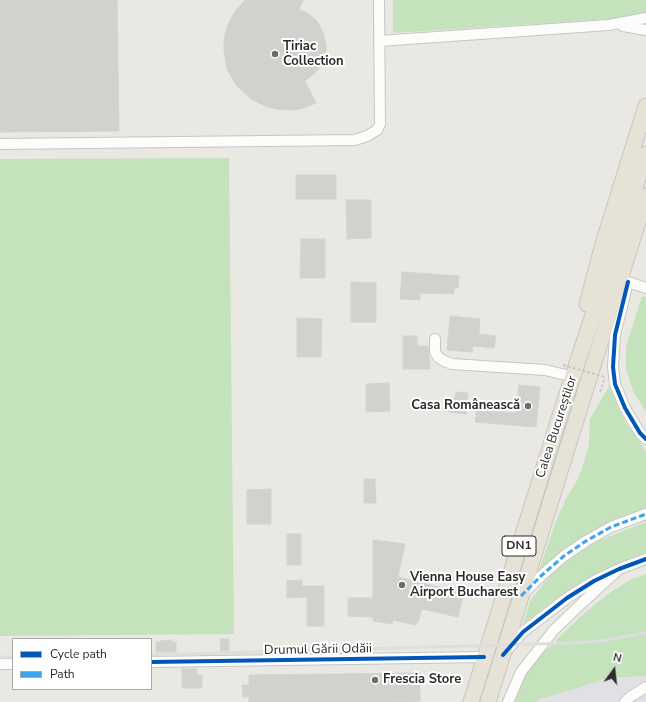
<!DOCTYPE html>
<html>
<head>
<meta charset="utf-8">
<style>
  body { margin:0 }
  #map { position:relative; width:646px; height:702px; overflow:hidden; background:#e9e8e2; font-family:"Nunito Sans",sans-serif }
  canvas { display:block }
  .legend { position:absolute; left:12px; top:638px; width:140px; height:52px; box-sizing:border-box; background:#fff; border:1px solid #aaa; margin:0; padding:5px 7px; list-style:none; font-size:12px; color:#2b2b2b }
  .legend li { display:flex; align-items:center; gap:8px; height:20px }
  .legend b { width:20px; border:1px solid #aaa }
  .north { position:absolute; left:594px; top:650px; width:40px; height:40px; -webkit-text-stroke:3px #fff; paint-order:stroke; rotate:15deg; font-size:11px; font-weight:700; line-height:16px; text-align:center; color:#2b2b2b }
  .north::after { content:''; display:block; margin:auto; width:14px; height:18px; background:#2b2b2b; clip-path:polygon(50% 0,100% 100%,50% 72%,0 100%) }
</style>
</head>
<body>
<div id="map">
<canvas width="646" height="702"></canvas>
<ul class="legend">
<li><b style="height:5px;background:#0057b8"></b>Cycle path</li>
<li><b style="height:5px;background:#3ea3eb"></b>Path</li>
</ul>
<div class="north">N</div>
</div>
<script>
const context = document.querySelector('canvas').getContext('2d');
context.lineJoin = 'round';
function fillPath(path, color) { context.fillStyle = color; context.fill(path, 'evenodd'); }
const poly = rows => new Path2D(rows.map(r => 'M' + r).join(''));
function trace(path, color, width, dash) { context.strokeStyle = color; context.lineWidth = width; context.lineCap = dash ? 'butt' : 'round'; context.setLineDash(dash || []); context.stroke(path); }
function drawText(font, color, halo, rows, align = 'center') {
  context.font = font + ' "Nunito Sans",sans-serif'; context.lineWidth = 4; context.setLineDash([]); context.textBaseline = 'middle'; context.strokeStyle = halo; context.fillStyle = color; for (const [text, x, y, turn = 0] of rows) {
    context.save(); context.translate(x, y); context.rotate((+turn || 0) * Math.PI / 180); context.textAlign = isNaN(turn) ? turn : align; if (halo) context.strokeText(text, 0, 0); context.fillText(text, 0, 0); context.restore();
  }
}
fillPath(poly([
  [646,676,646,702,537,702,538,700,609,678]
]), '#e1e0e4');
fillPath(poly([
  [393,0,646,0,646,14,627,18,393,33],
  [229,158,234,634,0,636,0,159],
  [642,296,646,297,646,412,633,391,626,369,626,347],
  [609,386,625,422,646,451,646,511,610,525,537,576,557,518,567,497,578,479,583,465,589,445,590,419],
  [646,522,646,552,603,570,556,599,523,624,530,601,552,573,577,553,603,539],
  [646,574,646,676,609,678,538,700,537,702,515,702,523,680,537,659,582,615,608,594,630,580]
]), '#c4e3bd');
const building = poly([
  [0,0,117,0,119,131,0,132,0,0],
  [245,0,303,0,299,10,306,12,317,21,323,32,326,44,326,50,323,63,315,73,305,81,316,103,301,109,290,110,276,109,265,106,251,99,236,85,227,69,224,50,224,39,227,27,231,18,236,10,245,0],
  [296,175,336,175,336,199,296,199,296,175],
  [346,200,371,200,371,238,347,239,346,200],
  [301,239,325,239,325,278,300,278,301,239],
  [402,272,459,276,458,288,454,288,454,294,420,293,420,300,400,299,402,272],
  [351,282,376,283,376,322,351,322,351,282],
  [450,316,480,319,479,334,496,336,494,348,473,346,472,352,447,350,450,316],
  [297,318,322,319,321,357,297,357,297,318],
  [403,336,417,336,417,346,428,346,430,369,403,369,403,336],
  [389,383,390,411,366,412,366,384,389,383],
  [519,385,540,387,536,427,475,422,477,410,516,413,519,385],
  [456,392,468,393,466,414,449,412,450,398,455,398,456,392],
  [364,479,375,479,376,503,364,503,364,479],
  [271,489,271,524,247,524,247,490,271,489],
  [287,534,301,534,301,565,287,565,287,534],
  [373,540,405,544,398,577,464,593,458,617,422,609,418,623,415,623,415,625,393,620,392,624,373,621,373,617,348,616,348,598,373,598,373,540],
  [302,580,302,586,324,586,324,626,307,626,307,597,287,598,287,581,302,580],
  [220,639,229,639,229,651,221,651,220,639],
  [172,640,172,642,176,642,176,652,156,652,156,642,160,642,160,641,172,640],
  [182,669,197,669,197,675,202,675,202,688,182,688,182,669],
  [420,673,420,701,389,702,249,702,249,697,243,697,242,685,249,685,249,675,420,673]
]);
fillPath(building, '#d2d1cd');
trace(building, '#d4d3ce', 1);
const minor = poly([
  [623,26,646,30],
  [379,41,609,25,646,18],
  [0,144,355,140,367,136,377,130,380,124,379,0],
  [646,288,628,282,615,335,613,367,615,384,625,408,640,433,646,439],
  [435,339,435,352,438,357,444,361,452,364,545,370,570,376],
  [524,593,542,575,564,556,586,541,611,527,646,514],
  [508,649,523,632,567,598,594,581,619,569,646,559],
  [151,662,484,657],
  [0,664,13,664],
  [508,702,521,672,553,631,582,603,619,569],
  [625,702,630,697,646,687]
]);
const highway = poly([
  [587,304,603,244,646,106],
  [471,702,562,409,646,154],
  [488,702,646,196]
]);
trace(minor, '#c7c6c6', 12);
trace(highway, '#c5c5c2', 17);
trace(poly([
  [600,392,604,380]
]), '#c8c8c7', 2, [3, 2]);
trace(minor, '#fcfcfb', 10);
trace(highway, '#e7e2d6', 15);
trace(poly([
  [151,655,571,643,600,641,646,633],
  [0,657,13,657]
]), '#dededf', 3);
trace(poly([
  [563,365,605,377]
]), '#c8c8c7', 2, [3, 2]);
trace(poly([
  [521,596,542,575,564,556,586,541,611,527,646,514]
]), '#3ea3eb', 3, [6, 3]);
trace(poly([
  [628,282,615,335,613,367,615,384,625,408,640,433,646,439],
  [503,655,523,632,567,598,594,581,619,569,646,559],
  [151,662,484,657]
]), '#0057b8', 4);
for (const [x, y, r, color] of [
  [275,54,4,"#6e6d6b"],
  [528,406,4,"#6e6d6b"],
  [402,585,4,"#6e6d6b"],
  [375,680,4,"#6e6d6b"]
]) { const dot = new Path2D(); dot.arc(x, y, r, 0, 2 * Math.PI); context.fillStyle = color; context.fill(dot); trace(dot, '#fff', 1.5); }
for (const [x, y, w] of [
  [519,546,34]
]) { const box = new Path2D(); box.roundRect(x - w / 2, y - 10, w, 20, 3); context.fillStyle = '#fff'; context.fill(box); trace(box, '#2b2b2b', 1); }
drawText('bold 12px', '#2b2b2b', null, [
  ["DN1",519,546]
]);
drawText('bold 13px', '#2b2b2b', '#fff', [
  ["Țiriac",283,47],
  ["Collection",283,62],
  ["Casa Românească",520,406,"right"],
  ["Vienna House Easy",410,578],
  ["Airport Bucharest",410,593],
  ["Frescia Store",383,680]
], 'left');
drawText('13px', '#2b2b2b', '#fff', [
  ["Calea Bucureștilor",557,427,-72],
  ["Drumul Gării Odăii",318,650,-1]
]);
</script>
</body>
</html>
